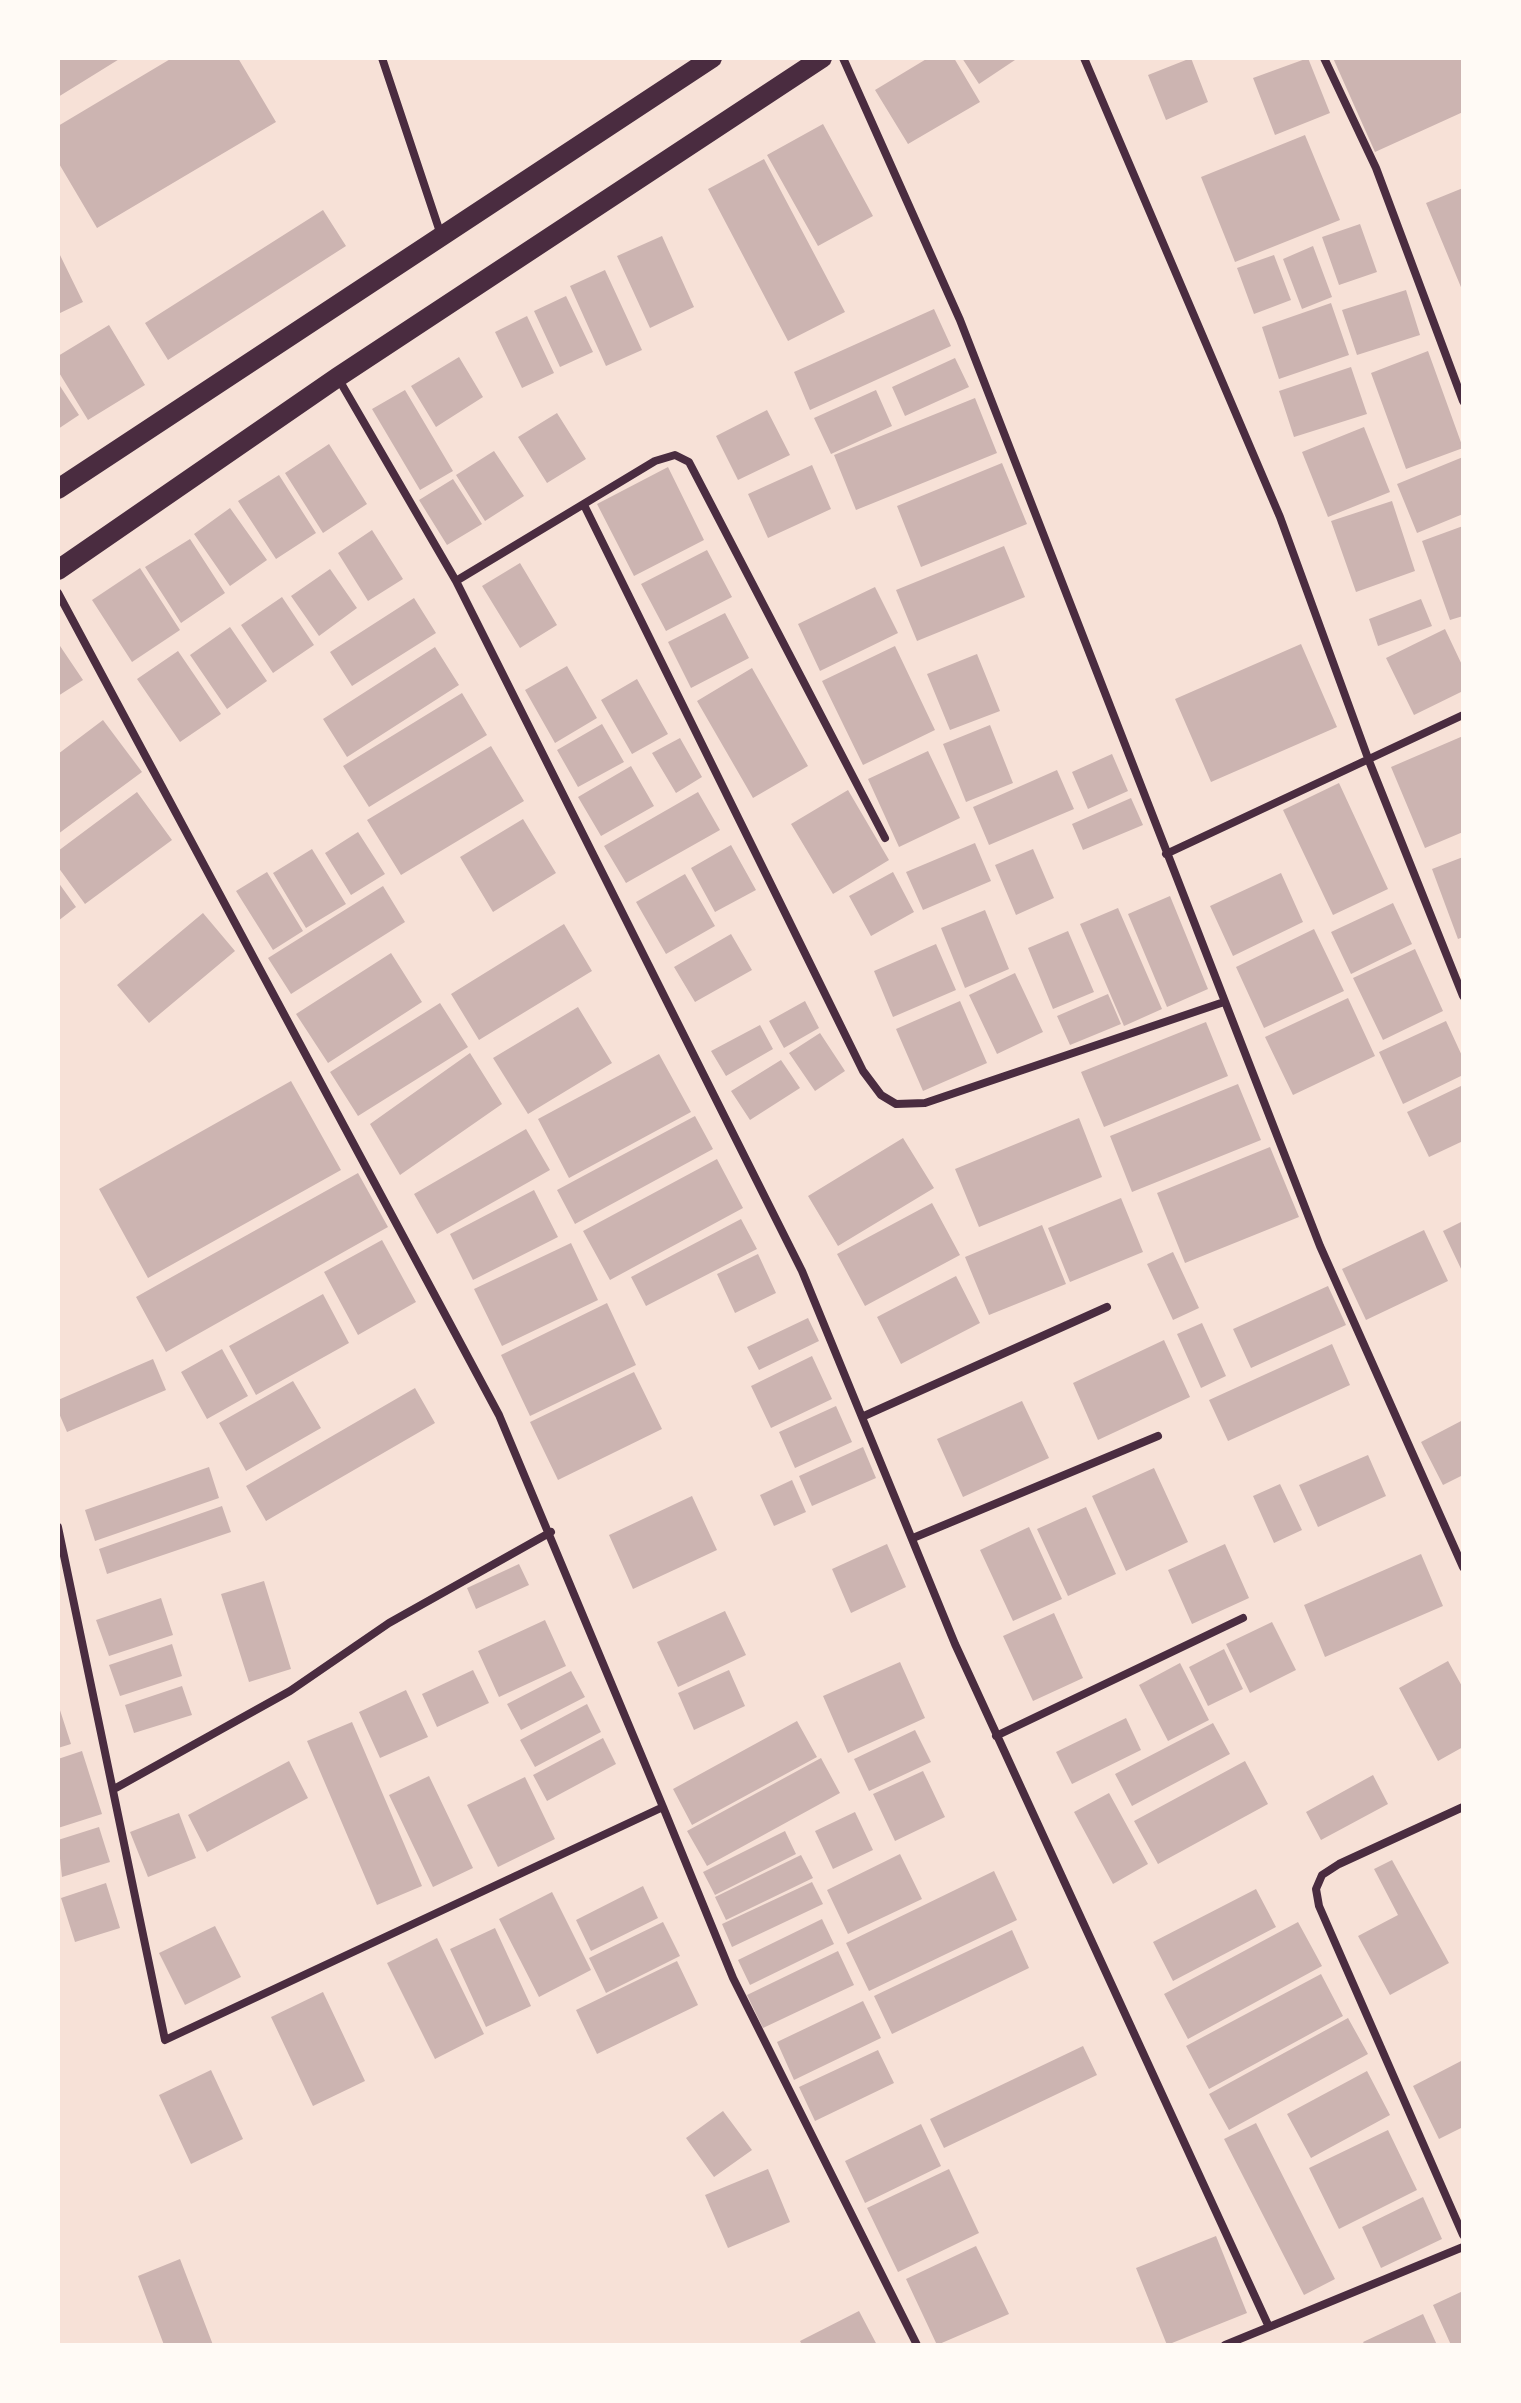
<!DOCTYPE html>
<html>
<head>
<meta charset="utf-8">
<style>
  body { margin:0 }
  #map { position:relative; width:1521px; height:2403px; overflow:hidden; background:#f7e1d7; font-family:Signika,sans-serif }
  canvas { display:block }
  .frame { position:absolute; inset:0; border:60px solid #fffaf5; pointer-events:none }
</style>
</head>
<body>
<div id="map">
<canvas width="1521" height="2403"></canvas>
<div class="frame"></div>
</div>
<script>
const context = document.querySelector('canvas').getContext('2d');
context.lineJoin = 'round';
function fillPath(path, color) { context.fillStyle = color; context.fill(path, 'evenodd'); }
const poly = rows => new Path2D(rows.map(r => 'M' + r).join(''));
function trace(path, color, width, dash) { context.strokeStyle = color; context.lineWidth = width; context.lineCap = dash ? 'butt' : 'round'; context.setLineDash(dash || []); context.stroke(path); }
fillPath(poly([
  [58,58,121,58,58,97],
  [172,58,238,58,276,122,97,228,58,162,58,126],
  [928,58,954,58,980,102,908,144,875,90],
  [962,58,1018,58,979,84],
  [1191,58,1208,102,1166,120,1148,75],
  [1308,58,1330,113,1275,135,1253,78],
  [1333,58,1463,58,1463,112,1375,152],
  [823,124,873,216,818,246,767,155],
  [1305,135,1340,220,1235,262,1201,177],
  [764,159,845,312,788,341,708,189],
  [1463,188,1463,292,1426,203],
  [323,210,346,246,168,360,145,323],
  [1360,224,1377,272,1339,285,1322,237],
  [662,236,694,307,650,328,617,256],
  [1313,246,1332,297,1302,309,1283,259],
  [58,251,83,302,58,314],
  [1274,255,1291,300,1254,314,1237,268],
  [605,270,642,350,606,366,570,286],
  [1406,290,1420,335,1357,355,1342,310],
  [566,296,593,352,560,367,534,311],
  [1331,303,1349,355,1279,379,1262,327],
  [934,309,951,346,810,410,794,372],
  [527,316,554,373,522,388,495,332],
  [109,325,145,385,88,420,58,371,58,356],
  [1428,351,1463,448,1406,469,1371,373],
  [459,357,483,397,436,427,411,386],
  [955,358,969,387,905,416,892,387],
  [1351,367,1367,414,1294,437,1279,391],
  [58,383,79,415,58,429],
  [405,390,453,471,420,490,372,409],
  [876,390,892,426,831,454,814,418],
  [975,398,997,453,856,510,834,455],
  [767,410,790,455,738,480,716,436],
  [557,413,586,459,547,483,518,437],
  [1364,427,1390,492,1328,517,1302,452],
  [329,444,367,504,323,533,285,473],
  [494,451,524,496,485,521,456,475],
  [1463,457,1463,514,1417,533,1397,484],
  [1002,463,1027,524,921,567,897,506],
  [812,465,831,509,768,538,748,494],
  [668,467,704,540,634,576,597,504],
  [279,475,316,533,276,559,238,501],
  [453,479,482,524,447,545,419,500],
  [1392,501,1415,571,1356,592,1331,521],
  [230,508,267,560,230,586,194,534],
  [1463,526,1463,616,1450,620,1422,541],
  [372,530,403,579,368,601,338,553],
  [190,539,225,593,181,623,145,567],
  [1004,546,1025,597,917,641,896,590],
  [707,550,732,597,666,631,641,584],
  [520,563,557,625,520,648,482,586],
  [140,568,180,630,132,662,92,600],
  [330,569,357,608,319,636,291,596],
  [875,587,898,633,820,671,798,624],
  [282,597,314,645,273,673,241,625],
  [414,598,436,633,352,686,330,652],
  [1421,599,1432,626,1378,646,1369,619],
  [725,613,749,658,691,688,668,642],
  [230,627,267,681,227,709,190,655],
  [1445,629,1463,667,1463,691,1414,715,1386,658],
  [58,643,83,680,58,696],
  [1301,644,1337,727,1211,782,1175,699],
  [895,646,935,730,863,765,822,681],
  [435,647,459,685,347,757,323,719],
  [178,651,221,714,180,742,137,679],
  [977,654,1000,711,950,730,927,674],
  [567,666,597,718,555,743,525,690],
  [752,668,808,766,753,798,697,701],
  [637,679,668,734,632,754,601,700],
  [462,693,487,735,369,807,343,766],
  [103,720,142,772,58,834,58,754],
  [602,724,624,762,578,787,557,750],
  [990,725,1013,783,966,802,943,744],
  [1463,736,1463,832,1425,848,1391,767],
  [680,738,702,777,676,793,652,753],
  [491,746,524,801,401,875,367,820],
  [928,751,960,818,899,847,868,779],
  [1112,754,1128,791,1088,809,1072,772],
  [631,766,654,806,601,836,578,797],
  [1057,770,1074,809,989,845,973,807],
  [1339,783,1388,889,1333,915,1283,810],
  [848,790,889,860,833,894,791,824],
  [137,792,172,840,85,904,58,867,58,851],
  [698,792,720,830,626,883,604,846],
  [1131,798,1143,825,1083,850,1072,824],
  [523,819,556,873,493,912,460,857],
  [358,832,385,874,351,895,325,853],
  [975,843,991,881,923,910,906,872],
  [731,845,756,890,715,912,691,868],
  [312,849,346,904,306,928,273,873],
  [1033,849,1054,898,1016,915,995,865],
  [1463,857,1463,937,1458,939,1432,869],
  [267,872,303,931,273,950,236,891],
  [893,872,914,912,871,936,849,896],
  [1281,873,1303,922,1233,956,1210,906],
  [685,874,715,926,666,954,636,902],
  [58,882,76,907,58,921],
  [383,886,405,922,291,994,268,958],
  [1170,896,1208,989,1167,1007,1128,914],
  [1393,903,1412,944,1351,974,1331,932],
  [1118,908,1162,1009,1124,1026,1080,924],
  [985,910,1009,969,965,988,941,928],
  [203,913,235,951,149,1023,117,985],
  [564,924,592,971,479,1040,451,994],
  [1314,929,1344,991,1264,1028,1236,967],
  [1068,931,1094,992,1053,1009,1028,948],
  [731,934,752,970,695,1002,674,967],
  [936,944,956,990,893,1017,874,971],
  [1415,949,1443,1011,1383,1040,1353,978],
  [391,953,422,1002,328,1063,296,1014],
  [1015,973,1043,1032,997,1054,969,995],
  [1108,994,1121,1024,1070,1045,1057,1016],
  [1348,998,1375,1056,1293,1095,1265,1037],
  [805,1001,819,1028,784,1048,769,1021],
  [960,1001,987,1063,923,1091,896,1029],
  [440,1003,468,1047,358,1116,330,1072],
  [578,1007,612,1063,528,1114,493,1058],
  [1446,1021,1463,1058,1463,1075,1403,1104,1379,1052],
  [1206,1022,1228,1076,1104,1127,1081,1072],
  [760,1025,773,1049,726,1076,711,1051],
  [820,1033,845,1071,815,1091,789,1053],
  [470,1053,502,1104,400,1175,370,1124],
  [659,1054,691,1112,569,1178,538,1119],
  [781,1060,800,1088,750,1120,731,1091],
  [291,1081,341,1170,148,1278,99,1189],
  [1238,1084,1261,1140,1132,1192,1110,1136],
  [1463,1085,1463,1141,1429,1157,1407,1112],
  [695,1116,713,1149,575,1224,557,1190],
  [1079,1118,1102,1177,979,1227,955,1169],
  [526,1129,550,1170,437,1234,414,1194],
  [903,1138,934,1188,838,1246,808,1196],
  [1270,1147,1299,1217,1185,1263,1157,1193],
  [717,1159,743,1208,610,1280,583,1231],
  [358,1173,388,1227,166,1352,136,1297],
  [534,1190,558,1237,473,1280,450,1234],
  [1121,1198,1143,1252,1070,1282,1048,1228],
  [932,1203,960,1255,865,1306,837,1254],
  [741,1219,757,1249,646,1306,631,1277],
  [1463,1221,1463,1273,1443,1231],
  [1042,1225,1066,1284,989,1315,965,1257],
  [1424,1230,1448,1281,1366,1320,1342,1269],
  [382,1240,416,1302,358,1335,324,1272],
  [571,1243,598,1300,502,1346,474,1289],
  [1173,1252,1199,1308,1173,1320,1147,1264],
  [758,1254,776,1293,735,1313,717,1274],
  [956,1276,980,1323,901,1364,877,1317],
  [1328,1286,1346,1325,1251,1368,1233,1329],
  [323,1294,349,1343,256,1395,229,1346],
  [607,1303,636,1365,530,1416,501,1355],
  [808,1318,819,1341,759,1370,747,1347],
  [1202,1323,1226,1376,1201,1388,1177,1334],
  [1164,1340,1190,1397,1098,1440,1073,1383],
  [1332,1344,1350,1385,1228,1441,1209,1400],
  [222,1349,248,1396,207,1419,181,1372],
  [812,1356,832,1399,771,1428,751,1386],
  [153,1359,166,1390,67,1432,58,1411,58,1400],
  [634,1372,662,1429,558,1480,530,1422],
  [293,1381,321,1428,246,1471,219,1423],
  [415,1388,435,1423,266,1521,246,1486],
  [1022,1401,1049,1458,963,1497,937,1439],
  [836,1406,852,1442,795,1468,779,1432],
  [1463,1420,1463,1475,1443,1485,1421,1442],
  [863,1447,876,1478,812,1506,799,1476],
  [1368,1455,1386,1496,1318,1527,1299,1485],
  [209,1467,219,1498,95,1541,85,1510],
  [1154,1468,1188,1542,1126,1571,1092,1496],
  [792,1480,806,1512,774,1526,760,1495],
  [1280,1484,1302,1530,1274,1543,1253,1496],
  [692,1496,717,1550,633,1589,609,1535],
  [222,1506,231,1532,107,1574,99,1549],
  [1086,1507,1116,1574,1068,1596,1037,1529],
  [1029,1527,1062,1599,1013,1621,980,1550],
  [887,1544,906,1587,851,1613,832,1569],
  [1225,1544,1249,1598,1192,1624,1168,1570],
  [1421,1554,1443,1606,1325,1657,1304,1605],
  [519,1564,529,1585,476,1609,467,1588],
  [264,1581,291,1669,249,1682,221,1594],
  [161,1598,173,1635,109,1656,96,1620],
  [725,1611,746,1655,678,1687,657,1642],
  [1054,1613,1083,1678,1033,1701,1003,1636],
  [545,1620,566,1666,499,1697,478,1651],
  [1272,1622,1296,1670,1250,1693,1226,1644],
  [172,1644,182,1676,120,1696,109,1665],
  [1224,1649,1243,1689,1208,1706,1189,1667],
  [1448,1661,1463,1688,1463,1747,1438,1761,1399,1688],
  [900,1662,925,1718,848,1753,823,1696],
  [1180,1663,1209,1720,1168,1741,1139,1685],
  [473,1670,489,1703,437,1727,422,1694],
  [729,1670,745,1706,694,1730,678,1693],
  [571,1671,585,1697,521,1730,507,1704],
  [182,1686,192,1715,134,1733,125,1705],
  [406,1690,428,1737,380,1758,359,1712],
  [58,1704,71,1744,58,1748],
  [587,1704,601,1732,535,1767,520,1740],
  [1126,1718,1141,1750,1072,1784,1056,1752],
  [797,1721,817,1757,692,1825,673,1789],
  [352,1722,422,1886,377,1905,307,1741],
  [1213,1723,1230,1754,1132,1806,1115,1774],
  [915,1730,931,1762,869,1791,854,1759],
  [603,1738,616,1764,547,1801,533,1775],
  [82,1751,102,1814,58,1828,58,1759],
  [821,1758,840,1793,707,1866,687,1831],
  [289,1761,308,1798,207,1852,188,1815],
  [1245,1761,1268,1804,1158,1864,1134,1821],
  [923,1771,945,1817,895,1841,873,1794],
  [1373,1775,1388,1804,1321,1840,1306,1812],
  [429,1776,473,1868,433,1887,389,1795],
  [525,1777,555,1839,498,1867,467,1805],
  [1109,1793,1148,1864,1113,1884,1074,1812],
  [855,1812,873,1850,833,1869,815,1831],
  [179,1813,196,1858,148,1877,130,1832],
  [99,1827,110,1862,62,1877,58,1840],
  [785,1831,796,1854,715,1895,703,1872],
  [900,1854,922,1899,848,1934,827,1890],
  [801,1855,813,1878,726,1920,715,1897],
  [1392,1860,1449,1963,1390,1995,1358,1936,1398,1915,1374,1869],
  [994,1871,1017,1920,869,1991,846,1943],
  [812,1882,823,1904,732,1947,722,1924],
  [106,1883,120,1928,75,1942,61,1898],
  [643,1886,658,1918,591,1951,576,1920],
  [1256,1889,1276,1927,1173,1981,1153,1942],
  [552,1892,591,1970,539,1997,499,1919],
  [822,1919,834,1944,750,1985,738,1960],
  [663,1922,680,1956,606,1993,589,1958],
  [1298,1922,1322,1966,1188,2039,1164,1994],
  [215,1926,241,1977,185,2005,159,1953],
  [495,1928,531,2006,486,2027,450,1949],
  [1012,1930,1029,1968,892,2034,874,1996],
  [437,1938,484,2034,435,2059,387,1963],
  [838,1951,854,1985,763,2028,747,1995],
  [677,1961,698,2005,597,2054,576,2010],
  [1321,1974,1343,2016,1209,2089,1186,2046],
  [323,1992,365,2081,313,2106,271,2017],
  [863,2001,881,2038,794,2080,777,2042],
  [1348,2018,1368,2054,1229,2130,1209,2094],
  [1083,2046,1097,2075,944,2148,930,2119],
  [878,2050,894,2083,815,2121,799,2087],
  [1463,2060,1463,2127,1439,2139,1413,2086],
  [211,2070,243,2139,191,2164,159,2095],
  [1367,2071,1390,2115,1311,2158,1287,2114],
  [723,2111,752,2150,714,2177,686,2138],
  [1256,2123,1335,2279,1304,2295,1224,2139],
  [921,2124,941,2166,865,2203,845,2161],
  [1388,2130,1417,2190,1339,2229,1309,2168],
  [768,2169,790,2222,728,2248,705,2195],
  [949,2169,979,2233,898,2272,867,2208],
  [1423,2197,1442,2239,1381,2268,1362,2227],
  [1216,2236,1247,2313,1167,2345,1136,2268],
  [976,2246,1009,2314,937,2345,906,2279],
  [180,2259,213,2345,164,2345,138,2276],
  [1463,2291,1463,2345,1451,2345,1433,2305],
  [859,2311,877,2345,802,2345,800,2341],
  [1423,2314,1437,2345,1365,2345,1363,2342]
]), '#ccb4b1');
trace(poly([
  [382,58,441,235],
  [843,58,960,320,1320,1246,1463,1567],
  [1084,58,1280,517,1369,761,1463,996],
  [1324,58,1376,168,1463,401],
  [338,378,456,581,802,1271,955,1644,1269,2327,1463,2247],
  [584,505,863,1071,881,1095,896,1104,925,1103,1224,1002],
  [456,581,655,461,675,455,689,462,885,838],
  [58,593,499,1415,663,1807,165,2040,58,1527],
  [1166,854,1463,715],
  [864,1416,1107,1307],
  [913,1538,1158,1436],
  [996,1736,1243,1618],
  [114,1789,290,1691,389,1623,551,1532],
  [663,1807,733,1978,917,2345],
  [1463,1807,1339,1864,1322,1875,1316,1889,1319,1906,1463,2235],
  [1225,2345,1269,2327]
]), '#4a2c40', 8);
trace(poly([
  [58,489,712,58],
  [58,570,338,377,822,58]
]), '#4a2c40', 20);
</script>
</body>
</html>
